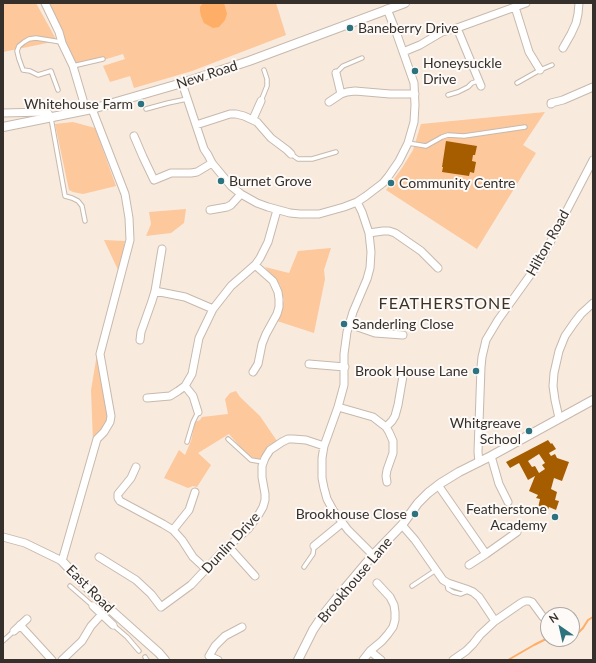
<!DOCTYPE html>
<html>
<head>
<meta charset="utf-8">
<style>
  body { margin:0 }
  #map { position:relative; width:596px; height:663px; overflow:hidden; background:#f9eade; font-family:Lato,sans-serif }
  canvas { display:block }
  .frame { position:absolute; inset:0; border:4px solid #36302c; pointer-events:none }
  .north { position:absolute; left:540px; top:607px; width:40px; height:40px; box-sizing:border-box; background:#fdfaf7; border:1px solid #ada9a6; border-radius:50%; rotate:326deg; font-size:11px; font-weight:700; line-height:16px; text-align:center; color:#36302c }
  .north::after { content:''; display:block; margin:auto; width:14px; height:18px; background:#2c737f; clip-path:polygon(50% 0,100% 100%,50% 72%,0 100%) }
</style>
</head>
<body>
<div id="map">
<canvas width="596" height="663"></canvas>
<div class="frame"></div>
<div class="north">N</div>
</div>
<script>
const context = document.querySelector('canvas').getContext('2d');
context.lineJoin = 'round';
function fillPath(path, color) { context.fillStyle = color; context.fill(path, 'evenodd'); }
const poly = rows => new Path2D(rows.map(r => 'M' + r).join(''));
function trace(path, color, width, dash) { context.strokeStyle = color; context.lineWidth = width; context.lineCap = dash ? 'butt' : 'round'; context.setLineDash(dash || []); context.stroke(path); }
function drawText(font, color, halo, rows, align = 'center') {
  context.font = font + ' Lato,sans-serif'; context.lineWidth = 4; context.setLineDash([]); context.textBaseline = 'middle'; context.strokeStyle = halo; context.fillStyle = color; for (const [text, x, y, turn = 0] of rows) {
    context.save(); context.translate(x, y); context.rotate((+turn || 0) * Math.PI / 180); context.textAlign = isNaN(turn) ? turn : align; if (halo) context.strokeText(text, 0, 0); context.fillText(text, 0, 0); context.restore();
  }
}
fillPath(poly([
  [3,3,36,3,57,41,3,52],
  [49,3,276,3,286,35,192,71,134,88,130,76,110,82,103,66,125,59,123,54,77,68],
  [545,112,523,145,536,153,477,249,386,190,402,168,413,150,421,124],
  [73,122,95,128,116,186,83,194,73,192,69,190,55,124],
  [186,209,184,223,171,233,146,236,151,224,149,212],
  [104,240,125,241,119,272],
  [331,248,324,270,325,279,314,333,277,321,284,300,280,285,265,267,289,273,298,251],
  [97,354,108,416,107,425,93,442,91,390],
  [236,391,240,397,260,416,277,441,268,446,264,452,259,460,247,455,229,434,198,453,211,465,197,487,193,486,188,488,164,478,179,450,185,455,191,441,195,422,200,420,202,417,228,414,225,399,230,393]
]), '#fcc89c');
fillPath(poly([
  [203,3,224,3,227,14,225,20,219,27,213,28,204,23,201,16,200,11,200,7]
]), '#feae67');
trace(poly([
  [572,635,578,633,583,628,588,620,593,617],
  [508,660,534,645,544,640,551,639]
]), '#feae67', 2);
fillPath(poly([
  [446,141,477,146,475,155,473,155,472,161,476,162,474,173,470,172,469,176,442,172,443,167,442,167],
  [548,440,551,444,552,443,556,449,549,453,551,456,555,454,557,458,569,462,562,481,554,478,551,489,557,492,555,500,559,501,556,510,549,507,547,512,538,508,540,499,536,498,538,495,529,491,535,476,528,480,519,463,510,468,506,462],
  [539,454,545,463,542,465,545,469,539,473,535,466,532,467,528,461]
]), '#a65d00');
const service = poly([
  [73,66,77,65,103,59],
  [336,73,343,66,362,58],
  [517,83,540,70,552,65],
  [58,90,51,71,38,75,30,71,23,70,19,59,17,51,19,46,24,42,29,39,36,38,61,42],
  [448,95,458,92,468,87,472,83,478,81],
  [261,101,267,86,267,79,264,70],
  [146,109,168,103,187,99],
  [51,118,65,196,72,198,78,201,82,206,85,221],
  [408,143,426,146,442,137,448,135,464,136,525,127],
  [291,154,298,159,312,159,336,152],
  [228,439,251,460,263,462],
  [187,442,193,422,198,412],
  [304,567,313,554,314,546],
  [447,583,448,589,453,592,461,594,468,591],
  [70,586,93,606],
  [412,586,436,570],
  [113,625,127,637,139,651],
  [3,641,14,631],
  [145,657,147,660]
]);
const minor = poly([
  [45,3,59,32,62,43,73,66,86,110],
  [515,7,529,52,540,70],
  [457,28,481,86],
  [563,48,571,34,576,23,578,14,579,3],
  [403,52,420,45,442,32,457,28,526,3],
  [336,73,341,94,347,92,355,91,390,94,415,94],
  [182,83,204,149,208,155,212,163,231,186,241,194,257,203,268,207,290,213,300,214,319,214,344,207,357,202,366,196,383,183,388,177,399,161,408,143,414,122,415,105,414,83,395,29,387,9],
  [329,102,341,94],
  [551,104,551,103,563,100,593,87],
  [3,113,45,112,48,113,51,118],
  [253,119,261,101],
  [196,125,230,114,236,114,244,116,257,122,271,138,287,150,291,154],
  [134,136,143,157,154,180,171,173,191,173,197,172,212,163],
  [357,202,362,212,369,233,371,252,370,268,367,279,353,312,347,332,344,354,344,385,338,407,324,446,322,458,322,478,324,488,327,499,333,510,348,530,373,555],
  [210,210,227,207,231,205,241,194],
  [369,233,383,231,389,231,395,233,421,251,438,268],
  [155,291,162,249],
  [349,324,375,333,403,335],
  [140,340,141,332,152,301,155,291,185,297,213,309],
  [309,364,345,367],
  [253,372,258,364,262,344,266,334,277,314,279,307,279,299,278,292,273,281,255,265],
  [185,386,193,396,198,412],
  [147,398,170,396,178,391,185,386,192,374,199,338,213,309,231,286,255,265,260,258,268,242,277,210],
  [338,407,373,417,386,427],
  [559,418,555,400,553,386,554,373,559,351,565,336,574,323,581,314,593,303],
  [491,456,499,484,508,502],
  [479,462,478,452,481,367,482,357,486,340,498,320,541,260,593,160],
  [136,467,131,478,118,494,118,498,120,501,163,524,173,530,182,540,193,557,206,569],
  [387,482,386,476,387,470,393,453,393,441,389,432,386,427,392,421,395,416,398,405,403,376],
  [438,485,486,554,517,532],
  [402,525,415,540,443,580,448,583,466,589,473,592,479,597,495,621,480,635,473,644,466,651,453,660],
  [173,530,189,510,195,492],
  [3,537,25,543,62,561,97,439,104,432,110,422,111,416,100,354,130,240,129,218,125,194,92,109],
  [228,546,255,576],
  [314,546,342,523],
  [99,557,136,580,151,594,161,607,191,585,222,552,248,529,259,514,263,507,265,500,265,494,262,477,262,466,265,458,270,450,282,442,288,439,293,439,306,440,324,446],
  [469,565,486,554],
  [93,606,113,625],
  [495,621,521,603,525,601,529,601,532,602,543,617],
  [20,625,52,660],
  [14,631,27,619],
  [370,651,381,660],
  [62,660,82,641,91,626,102,614],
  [218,660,209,656,215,646,225,636,242,627],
  [363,660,370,651,382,641,388,634,393,627,395,620,395,612,394,605,390,597,377,583]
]);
const tertiary = poly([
  [3,127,92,109,182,83,249,61,405,3],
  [62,561,94,595,159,653,165,660],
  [298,660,313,630,323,615,335,600,373,555,402,525,418,503,428,493,441,483,459,472,491,456,593,400]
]);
trace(service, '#c7b9ad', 5.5);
trace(minor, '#c7b9ad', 9);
trace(tertiary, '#c7b9ad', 10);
trace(service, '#fff', 3.5);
trace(minor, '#fff', 7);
trace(tertiary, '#fff', 8);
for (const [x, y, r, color] of [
  [350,28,4,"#2c737f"],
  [415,71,4,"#2c737f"],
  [141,104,4,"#2c737f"],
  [221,181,4,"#2c737f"],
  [391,183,4,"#2c737f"],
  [344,324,4,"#2c737f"],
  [476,371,4,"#2c737f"],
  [529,431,4,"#2c737f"],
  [415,514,4,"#2c737f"],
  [555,517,4,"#2c737f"]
]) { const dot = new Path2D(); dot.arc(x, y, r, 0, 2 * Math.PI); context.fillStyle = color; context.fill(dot); trace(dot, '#fdfaf7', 1.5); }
drawText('14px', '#36302c', '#fdfaf7', [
  ["Baneberry Drive",358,28],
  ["Honeysuckle",423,63],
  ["Drive",423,79],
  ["Whitehouse Farm",133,104,"right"],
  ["Burnet Grove",229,181],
  ["Community Centre",399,183],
  ["Sanderling Close",352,324],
  ["Brook House Lane",468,371,"right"],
  ["Whitgreave",521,423,"right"],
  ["School",521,439,"right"],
  ["Featherstone",547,509,"right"],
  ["Academy",547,525,"right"],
  ["Brookhouse Close",407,514,"right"]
], 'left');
drawText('14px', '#36302c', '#fdfaf7', [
  ["New Road",207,75,-18],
  ["Hilton Road",548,243,-61],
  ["Dunlin Drive",231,543,-47],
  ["Brookhouse Lane",355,580,-50],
  ["East Road",90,589,45]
]);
context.letterSpacing = '1px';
drawText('16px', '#3d3228', '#fdfaf7', [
  ["FEATHERSTONE",445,304]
]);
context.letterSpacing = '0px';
</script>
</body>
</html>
